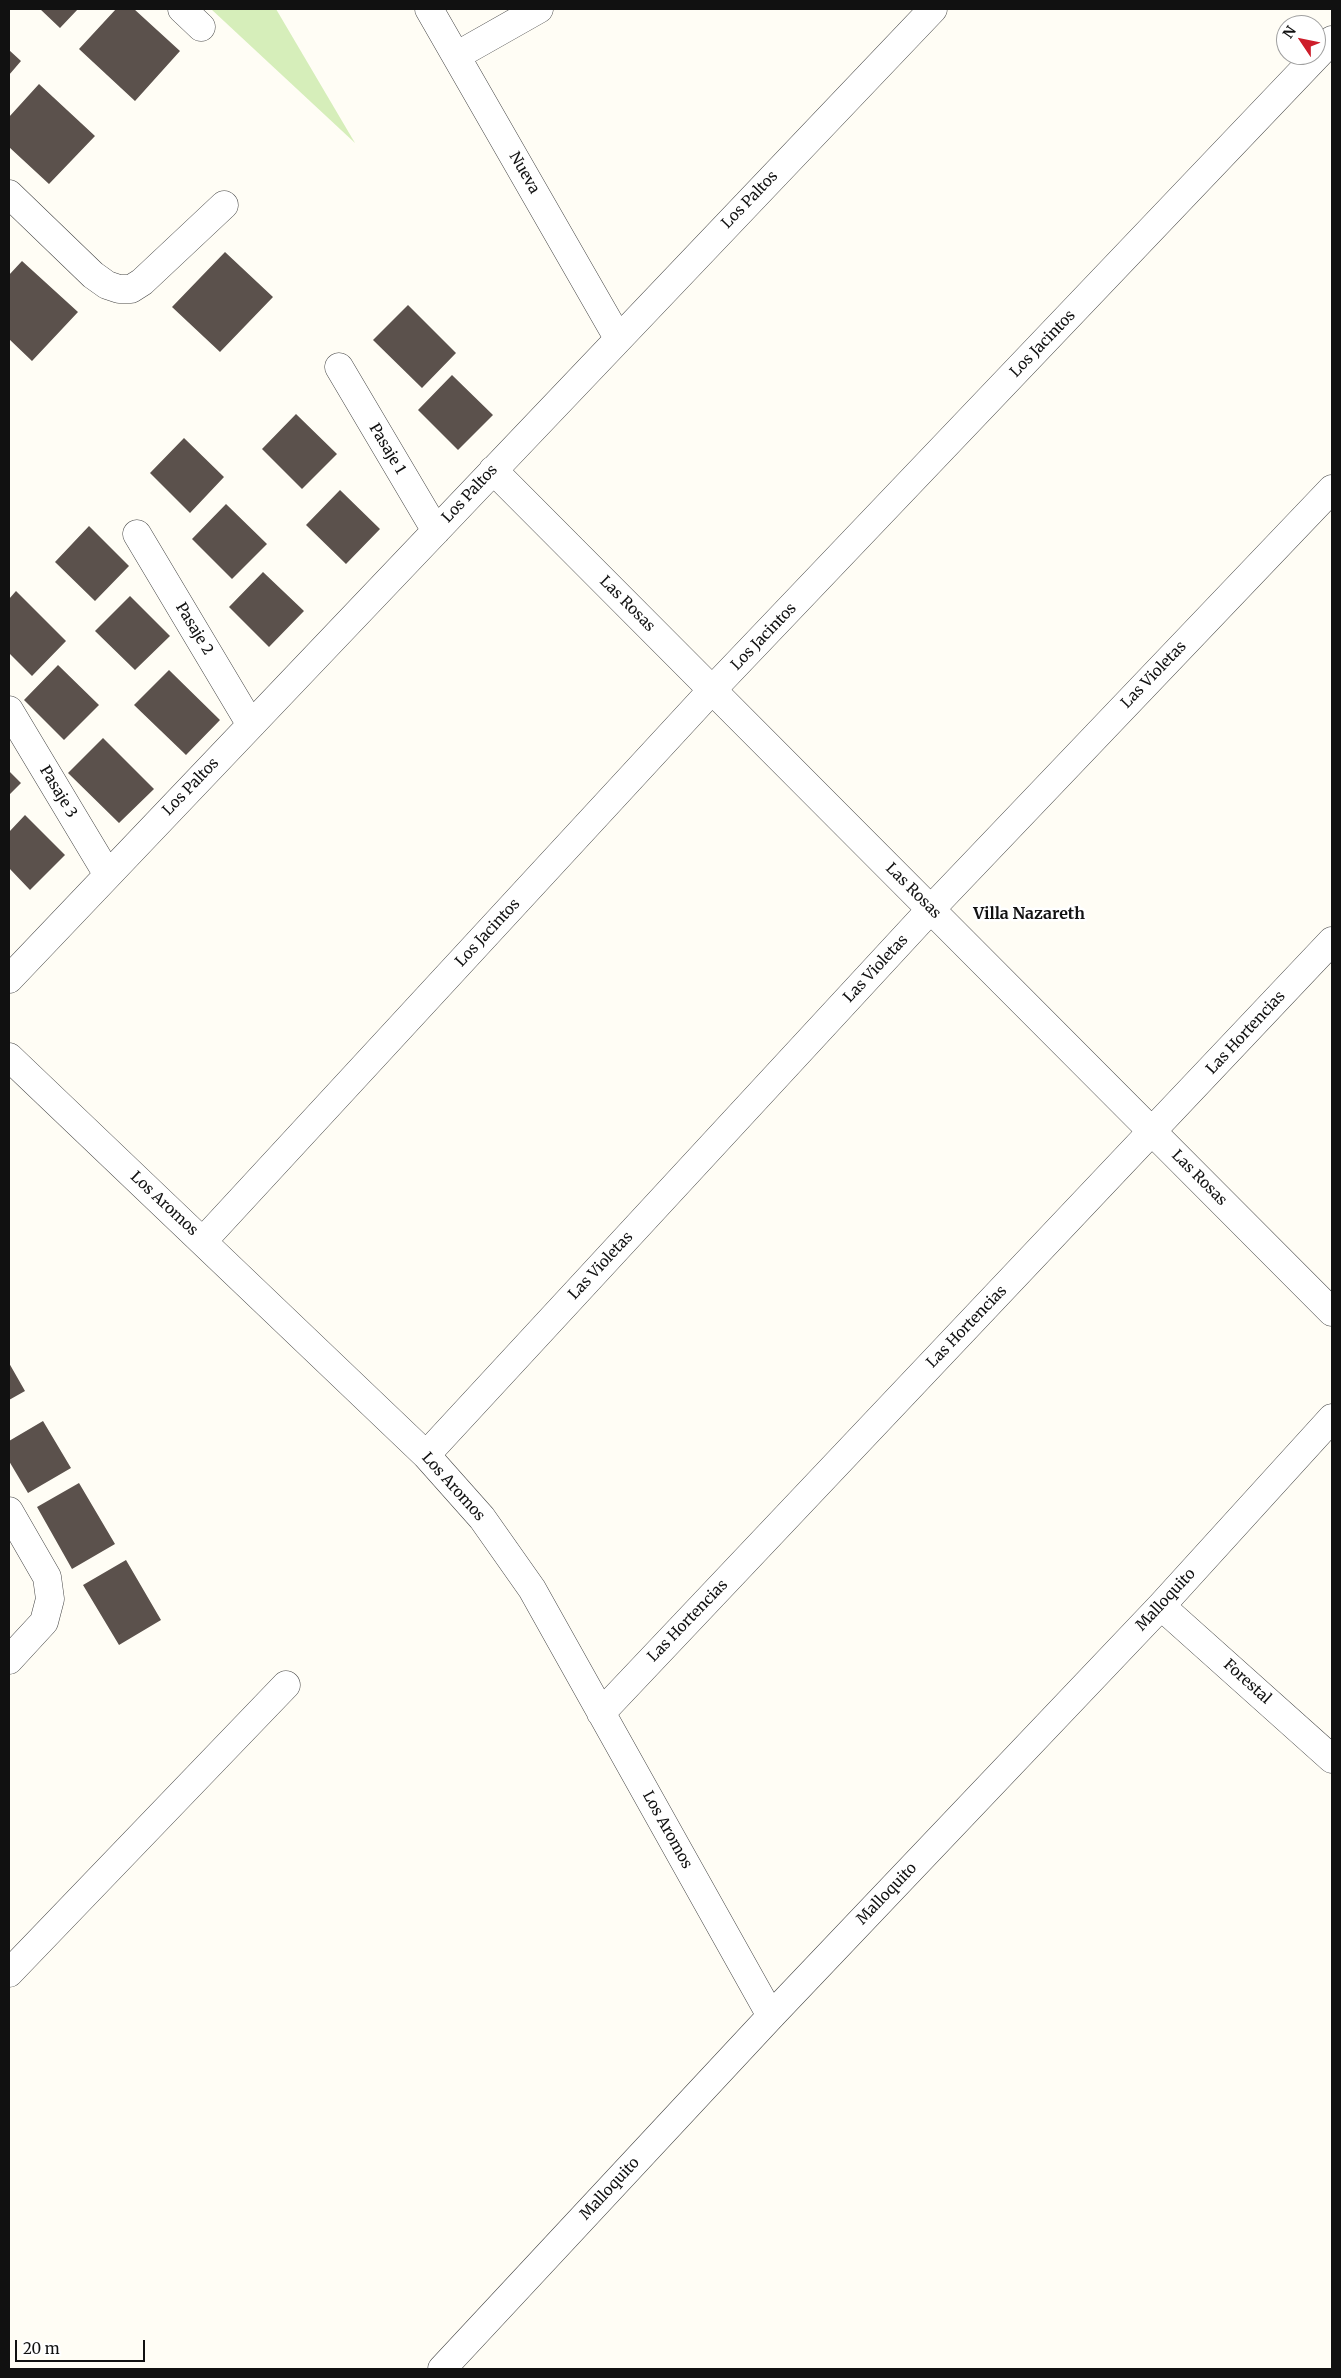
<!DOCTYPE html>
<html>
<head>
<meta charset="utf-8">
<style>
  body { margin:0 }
  #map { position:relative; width:1341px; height:2378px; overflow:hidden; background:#fffdf5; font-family:Merriweather,serif }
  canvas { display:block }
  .frame { position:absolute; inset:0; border:10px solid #111; pointer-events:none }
  .north { position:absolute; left:1276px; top:15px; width:50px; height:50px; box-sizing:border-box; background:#fff; border:1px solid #a0a0a0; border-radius:50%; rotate:304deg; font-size:14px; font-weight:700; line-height:20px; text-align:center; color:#111 }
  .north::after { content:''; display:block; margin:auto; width:18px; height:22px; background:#cd1d2a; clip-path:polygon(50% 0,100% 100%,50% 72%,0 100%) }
  .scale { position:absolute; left:15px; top:2340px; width:130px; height:22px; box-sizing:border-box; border:2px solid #111; border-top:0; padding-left:6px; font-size:15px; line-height:18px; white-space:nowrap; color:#111; -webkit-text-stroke:4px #fff; paint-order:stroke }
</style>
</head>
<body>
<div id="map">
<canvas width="1341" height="2378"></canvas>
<div class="frame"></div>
<div class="north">N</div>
<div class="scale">20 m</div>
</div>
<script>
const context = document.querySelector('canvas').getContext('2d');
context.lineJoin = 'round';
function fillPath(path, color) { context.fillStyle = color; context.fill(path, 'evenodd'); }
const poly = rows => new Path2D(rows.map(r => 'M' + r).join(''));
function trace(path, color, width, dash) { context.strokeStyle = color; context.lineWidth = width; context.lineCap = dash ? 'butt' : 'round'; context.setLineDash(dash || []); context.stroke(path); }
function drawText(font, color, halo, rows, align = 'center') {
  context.font = font + ' Merriweather,serif'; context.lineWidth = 5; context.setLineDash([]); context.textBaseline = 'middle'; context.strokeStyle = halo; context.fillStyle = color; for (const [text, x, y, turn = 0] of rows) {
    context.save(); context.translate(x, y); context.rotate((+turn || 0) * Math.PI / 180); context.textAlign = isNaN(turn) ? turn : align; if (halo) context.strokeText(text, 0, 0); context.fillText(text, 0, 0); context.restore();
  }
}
fillPath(poly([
  [211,9,276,9,355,143]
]), '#d6eeba');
fillPath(poly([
  [40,9,78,9,60,28],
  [116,9,134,9,180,51,135,101,79,49],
  [9,50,21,61,9,75],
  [39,84,95,136,49,184,9,147,9,117],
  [225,252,273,297,220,352,172,307],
  [22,261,78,312,32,361,9,339,9,275],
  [408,305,456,353,422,388,373,340],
  [452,375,493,415,458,450,418,410],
  [296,414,337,454,302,489,262,449],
  [184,438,224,477,190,513,150,473],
  [340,490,380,529,346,564,306,525],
  [226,504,267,544,232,579,192,539],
  [89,526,129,566,95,601,55,562],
  [263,572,304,611,269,647,229,607],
  [16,591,66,641,32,676,9,653,9,599],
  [130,596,170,636,135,670,95,631],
  [58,665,99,705,64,740,24,700],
  [169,670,220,720,186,755,134,705],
  [103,738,154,789,119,823,68,773],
  [9,771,21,783,9,795],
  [25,815,65,855,30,890,9,868,9,832],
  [9,1363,25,1391,9,1400],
  [43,1421,71,1468,28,1493,9,1461,9,1441],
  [79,1483,115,1544,72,1569,37,1507],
  [126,1560,161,1620,119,1645,83,1585]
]), '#5b514c');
const minor = poly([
  [182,9,201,27],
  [429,9,618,338],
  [456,56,539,9],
  [9,194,93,275,107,285,119,289,131,289,142,282,224,205],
  [339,367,436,531],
  [493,470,1332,1312],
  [137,534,251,725],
  [9,710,108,875],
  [9,979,933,9],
  [9,1057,426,1455,482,1518,532,1589,771,2016],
  [203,1241,712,690,1332,40],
  [426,1455,931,909,1332,489],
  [9,1511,47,1577,50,1599,44,1622,9,1660],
  [1161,1606,1332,1759],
  [601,1713,1332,941],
  [9,1973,286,1685],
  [442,2369,771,2016,1161,1606,1332,1418]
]);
trace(minor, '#444', 29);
trace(minor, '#fff', 28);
drawText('15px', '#111', '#fff', [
  ["Nueva",524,173,60],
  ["Los Paltos",750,200,-46],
  ["Los Jacintos",1043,344,-46],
  ["Pasaje 1",387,449,59],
  ["Los Paltos",470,494,-47],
  ["Las Rosas",627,604,45],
  ["Pasaje 2",194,629,59],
  ["Los Jacintos",764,637,-46],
  ["Las Violetas",1154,675,-46],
  ["Los Paltos",191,787,-46],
  ["Pasaje 3",58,792,59],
  ["Las Rosas",913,891,45],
  ["Los Jacintos",488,933,-47],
  ["Las Violetas",876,969,-47],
  ["Las Hortencias",1246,1033,-47],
  ["Las Rosas",1199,1178,45],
  ["Los Aromos",164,1204,43],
  ["Las Violetas",601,1266,-47],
  ["Las Hortencias",967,1327,-46],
  ["Los Aromos",453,1487,48],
  ["Malloquito",1166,1600,-47],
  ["Las Hortencias",688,1621,-46],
  ["Forestal",1247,1682,42],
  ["Los Aromos",667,1830,61],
  ["Malloquito",887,1894,-46],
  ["Malloquito",610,2189,-47]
]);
drawText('bold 16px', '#111', '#fff', [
  ["Villa Nazareth",1029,914]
]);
</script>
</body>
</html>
